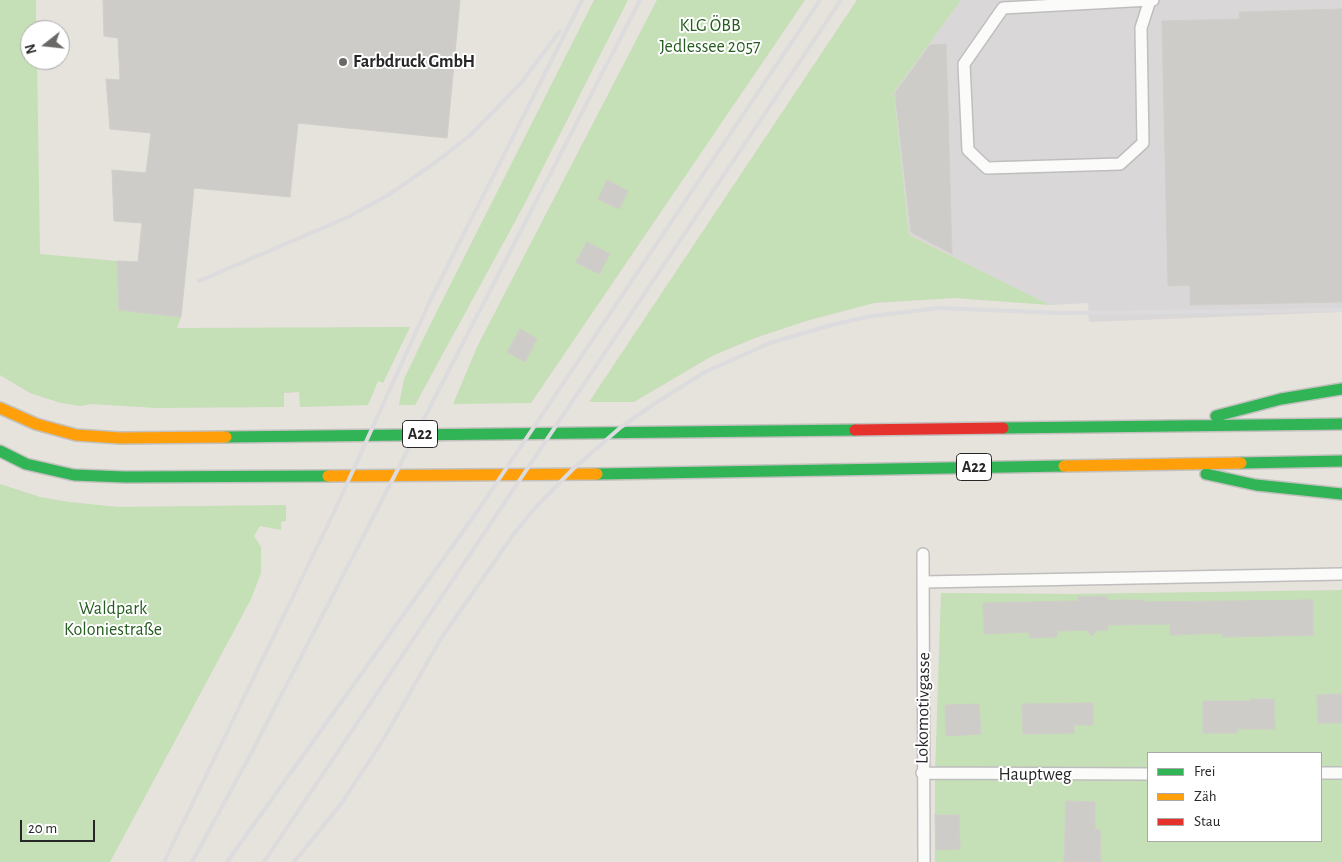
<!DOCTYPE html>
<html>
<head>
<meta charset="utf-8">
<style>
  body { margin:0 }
  #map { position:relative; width:1342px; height:862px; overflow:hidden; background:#e6e2dc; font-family:"Alegreya Sans",sans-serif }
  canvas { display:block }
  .legend { position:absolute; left:1147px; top:752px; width:175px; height:90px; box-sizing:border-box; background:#fff; border:1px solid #a9a9a9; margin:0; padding:6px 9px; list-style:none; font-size:15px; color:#272727 }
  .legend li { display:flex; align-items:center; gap:10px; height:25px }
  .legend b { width:25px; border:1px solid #a9a9a9 }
  .north { position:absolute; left:20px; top:20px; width:50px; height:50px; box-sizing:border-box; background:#fff; border:1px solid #a9a9a9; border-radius:50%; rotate:254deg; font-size:14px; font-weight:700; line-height:20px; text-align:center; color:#272727 }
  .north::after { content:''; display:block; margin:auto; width:18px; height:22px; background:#6a6866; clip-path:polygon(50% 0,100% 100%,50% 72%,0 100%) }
  .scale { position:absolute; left:20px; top:820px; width:75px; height:22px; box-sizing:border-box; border:2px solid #272727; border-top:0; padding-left:6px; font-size:15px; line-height:18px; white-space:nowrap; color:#272727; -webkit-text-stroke:4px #fff; paint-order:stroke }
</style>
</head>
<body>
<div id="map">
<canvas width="1342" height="862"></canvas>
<ul class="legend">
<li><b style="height:6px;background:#30b455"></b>Frei</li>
<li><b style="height:6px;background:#ff9f0a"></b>Zäh</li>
<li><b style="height:6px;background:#e5322d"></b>Stau</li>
</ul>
<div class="north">N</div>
<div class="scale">20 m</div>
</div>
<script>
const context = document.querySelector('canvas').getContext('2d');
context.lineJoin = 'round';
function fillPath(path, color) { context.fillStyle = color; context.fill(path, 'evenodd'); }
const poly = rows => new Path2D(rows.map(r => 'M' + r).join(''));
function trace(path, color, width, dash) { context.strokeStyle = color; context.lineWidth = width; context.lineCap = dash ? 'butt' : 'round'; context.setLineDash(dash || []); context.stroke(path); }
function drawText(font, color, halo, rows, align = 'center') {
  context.font = font + ' "Alegreya Sans",sans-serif'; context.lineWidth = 4; context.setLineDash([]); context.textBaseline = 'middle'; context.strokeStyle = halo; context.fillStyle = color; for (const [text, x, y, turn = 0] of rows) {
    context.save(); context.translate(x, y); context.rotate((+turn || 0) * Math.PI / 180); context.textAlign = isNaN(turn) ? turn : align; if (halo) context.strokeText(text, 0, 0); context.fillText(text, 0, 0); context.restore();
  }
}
fillPath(poly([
  [961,0,1342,0,1342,312,1089,322,1088,303,1050,305,909,235,894,92]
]), '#dad7d8');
fillPath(poly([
  [0,0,36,0,36,30,30,30,30,60,37,60,40,254,117,261,119,309,181,317,177,328,410,327,383,383,378,381,368,405,300,407,299,392,284,393,284,407,156,408,91,404,81,406,61,403,30,393,0,375],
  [594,0,628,0,524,205,415,405,399,405,404,379,429,327],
  [657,0,805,0,531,403,453,404,478,345],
  [857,0,961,0,894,92,909,235,1050,305,954,298,874,303,806,321,755,338,712,356,634,402,589,402],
  [0,484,40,497,69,502,118,507,286,505,286,521,281,522,281,530,260,526,254,536,261,547,261,573,251,599,110,862,0,862],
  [1342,590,1342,862,935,862,935,774,941,593,1073,594],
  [1148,753,1321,753,1321,841,1148,841]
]), '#c5dfb7');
const building = poly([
  [103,0,460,0,447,138,298,123,290,197,194,188,181,317,119,310,117,261,138,262,142,223,114,221,112,170,146,173,151,133,110,129,106,79,120,80,118,38,104,36,103,0],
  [1342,9,1342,302,1190,305,1190,285,1168,286,1162,21,1240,19,1239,12,1342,9],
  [946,44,952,254,911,232,895,93,930,45,946,44],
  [607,180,628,191,619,209,598,199,607,180],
  [587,242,610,254,599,274,576,262,587,242],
  [520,329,537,339,525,362,507,352,520,329],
  [1107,596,1107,600,1144,600,1144,602,1313,600,1313,635,1223,637,1222,633,1170,635,1170,624,1108,625,1108,630,1098,630,1092,636,1087,630,1057,631,1057,637,1029,638,1029,632,984,634,983,603,1078,601,1078,597,1107,596],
  [1342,694,1342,723,1318,723,1317,695,1342,694],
  [1251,699,1274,699,1275,729,1237,729,1237,733,1203,733,1203,701,1251,701,1251,699],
  [1093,703,1093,725,1074,725,1074,733,1023,734,1022,704,1093,703],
  [979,704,981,734,946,736,945,705,979,704],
  [1066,801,1095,802,1095,829,1100,830,1101,862,1064,862,1066,801],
  [935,815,959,815,960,849,936,850,935,815]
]);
fillPath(building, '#ceccc8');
trace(building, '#d0cec9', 1);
const lane = poly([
  [1150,0,1141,28,1143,143,1120,164,987,168,968,150,964,64,1003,8,1150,0,1153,0],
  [923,554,924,862],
  [924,582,1342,574],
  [922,773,1148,774],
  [1321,773,1342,773]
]);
const fast = poly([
  [1216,416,1281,399,1342,389],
  [1003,428,1342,424],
  [226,437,855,430],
  [0,451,26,464,74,475,125,477,328,476],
  [1241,463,1342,461],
  [597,474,1064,466],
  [1206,474,1256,485,1342,494]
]);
const slow = poly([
  [0,408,36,424,76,435,120,438,226,437],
  [1064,466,1241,463],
  [328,476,597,474]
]);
const jam = poly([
  [855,430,1003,428]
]);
trace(lane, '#bfbebe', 14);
trace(fast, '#c3c1bf', 14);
trace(slow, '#c3c1bf', 14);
trace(jam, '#c3c1bf', 14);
trace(lane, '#fbfbfa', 11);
trace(fast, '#30b455', 11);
trace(slow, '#ff9f0a', 11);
trace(jam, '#e5322d', 11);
trace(poly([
  [199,281,348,217,390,194,436,162,469,136,496,109,521,83,560,31],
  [164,862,335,510,430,301,582,0],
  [192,862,254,748,640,0],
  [227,862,479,509,820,0],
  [264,862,841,0],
  [294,862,341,804,383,740,440,640,513,535,535,508,573,469,621,427,654,404,705,372,770,343,835,324,872,316,938,308,1060,313,1342,310]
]), '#dcdbdd', 4);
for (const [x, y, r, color] of [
  [343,62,5,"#6a6866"]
]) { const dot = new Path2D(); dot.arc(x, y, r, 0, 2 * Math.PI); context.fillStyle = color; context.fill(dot); trace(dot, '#fff', 2); }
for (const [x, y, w] of [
  [420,434,35],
  [974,467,35]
]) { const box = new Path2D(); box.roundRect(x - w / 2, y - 13.5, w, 27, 4); context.fillStyle = '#fff'; context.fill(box); trace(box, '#272727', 1); }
drawText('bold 16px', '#272727', null, [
  ["A22",420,434],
  ["A22",974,467]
]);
drawText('18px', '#255d1e', '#fff', [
  ["KLG ÖBB",710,26],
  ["Jedlessee 2057",710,47],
  ["Waldpark",113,609],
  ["Koloniestraße",113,630]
]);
drawText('bold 18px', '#272727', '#fff', [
  ["Farbdruck GmbH",353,62]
], 'left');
drawText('18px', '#272727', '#fff', [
  ["Lokomotivgasse",923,708,-89],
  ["Hauptweg",1035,775]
]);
</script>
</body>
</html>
